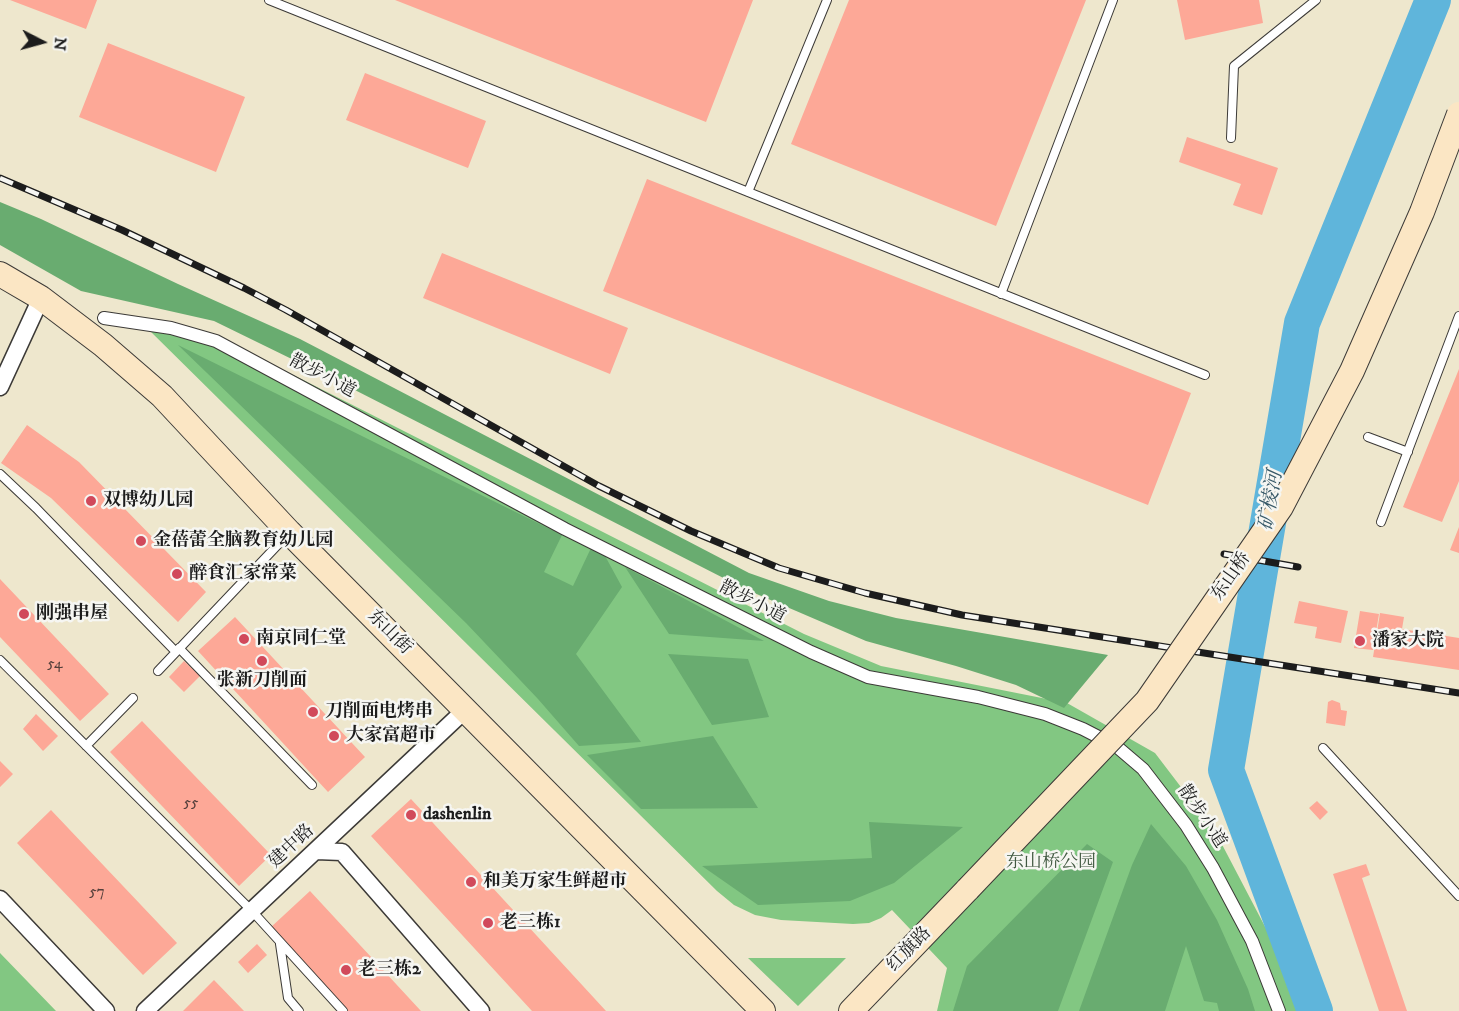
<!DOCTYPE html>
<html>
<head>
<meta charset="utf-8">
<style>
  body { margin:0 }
  #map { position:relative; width:1459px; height:1011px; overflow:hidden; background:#eee7cd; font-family:"IM FELL DW Pica",serif }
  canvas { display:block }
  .north { position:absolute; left:12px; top:12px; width:60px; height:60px; -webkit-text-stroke:4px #f6f6f2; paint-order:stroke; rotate:96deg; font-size:16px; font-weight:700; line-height:24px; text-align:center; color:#1c1c1c }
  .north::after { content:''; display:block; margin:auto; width:21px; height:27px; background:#1c1c1c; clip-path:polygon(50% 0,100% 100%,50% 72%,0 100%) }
</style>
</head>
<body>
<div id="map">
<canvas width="1459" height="1011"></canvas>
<div class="north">N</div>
</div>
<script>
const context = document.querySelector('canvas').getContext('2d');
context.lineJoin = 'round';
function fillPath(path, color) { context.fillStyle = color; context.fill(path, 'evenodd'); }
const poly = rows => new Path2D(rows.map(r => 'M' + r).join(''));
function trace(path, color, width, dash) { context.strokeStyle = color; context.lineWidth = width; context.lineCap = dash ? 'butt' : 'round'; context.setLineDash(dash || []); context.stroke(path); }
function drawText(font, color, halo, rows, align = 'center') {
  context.font = font + ' "IM FELL DW Pica","Noto Serif SC",serif'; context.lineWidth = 5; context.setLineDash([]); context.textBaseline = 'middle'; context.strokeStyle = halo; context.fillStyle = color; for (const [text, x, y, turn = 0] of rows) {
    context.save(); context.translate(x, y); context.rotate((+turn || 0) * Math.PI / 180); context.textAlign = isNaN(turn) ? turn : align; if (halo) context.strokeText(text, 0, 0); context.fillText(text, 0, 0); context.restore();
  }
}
fillPath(poly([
  [148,329,252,354,804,634,881,666,1067,703,1155,753,1216,833,1272,940,1297,1011,937,1011,947,968,892,910,881,918,869,923,853,924,781,920,755,915,734,905,717,891],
  [0,953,56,1011,0,1011],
  [748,958,846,958,798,1006]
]), '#82c782');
fillPath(poly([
  [0,202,41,219,178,284,300,339,749,573,829,601,896,618,1108,655,1064,708,1016,685,956,666,866,641,745,589,349,387,214,321,81,291,0,245],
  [178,345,562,535,544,572,573,586,591,548,604,554,622,587,576,654,641,742,579,746,538,699,466,623],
  [625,567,764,641,669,634],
  [668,654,748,659,769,717,712,725],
  [713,736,758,808,641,809,587,755],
  [869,822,963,827,894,883,850,901,758,905,702,866,872,858],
  [1151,824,1186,866,1217,920,1248,989,1255,1011,1219,1011,1217,1003,1204,1001,1186,946,1165,1011,1079,1011,1132,865],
  [1087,844,1113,862,1058,1011,953,1011,967,966]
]), '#69ac70');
trace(poly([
  [1315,1011,1226,770,1302,323,1433,0]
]), '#5fb5db', 36);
fillPath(poly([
  [10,0,97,0,86,29],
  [395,0,753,0,706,122],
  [849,0,1086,0,996,226,791,144],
  [1177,0,1259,0,1263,23,1185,40],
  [108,43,245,97,216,172,79,117],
  [365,73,486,121,468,168,346,120],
  [1187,137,1278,168,1262,215,1233,205,1241,184,1179,162],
  [647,179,1191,393,1148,505,603,291],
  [442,253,628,328,610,374,423,298],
  [1459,369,1459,481,1442,522,1403,507],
  [27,425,79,462,206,592,178,622,51,498,1,463],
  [1459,527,1459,553,1450,550],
  [0,579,109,694,80,721,0,637],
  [1299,601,1348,611,1341,643,1315,638,1317,627,1294,623],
  [1360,611,1379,614,1373,650,1354,648],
  [1380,613,1404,617,1402,629,1459,638,1459,670,1373,657],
  [235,617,365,757,328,792,198,651],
  [184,661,200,676,184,692,169,677],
  [1332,700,1340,703,1341,710,1347,711,1345,726,1326,723,1328,702],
  [36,714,58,736,43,751,23,729],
  [142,721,271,855,239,886,110,752],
  [0,761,13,774,0,787],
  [411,799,606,1011,532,1011,371,836],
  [1317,801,1328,812,1320,820,1309,808],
  [51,810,177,943,143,975,17,843],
  [1366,864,1370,875,1362,878,1407,1011,1379,1011,1333,874],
  [310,891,421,1011,347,1011,270,928],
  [257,944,267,955,248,973,238,962],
  [214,980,244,1011,183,1011]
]), '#fda897');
const service = poly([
  [269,0,1205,375],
  [1231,138,1234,66,1316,0],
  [748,192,827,0],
  [1001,294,1113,0],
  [1368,437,1408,452],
  [0,474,36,508,176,652],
  [1381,522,1459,316],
  [179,648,312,785],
  [0,660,252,911,343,1011],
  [158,671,289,533],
  [86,746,133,698],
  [1323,748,1459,896],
  [280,944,288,998,299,1011]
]);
const pedestrian = poly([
  [104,318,171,328,216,341,565,529,811,652,868,677,978,697,1045,714,1083,729,1116,746,1143,769,1186,825,1213,868,1252,941,1279,1011]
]);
const minor = poly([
  [0,387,41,298],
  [316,851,342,852,481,1011],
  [0,899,106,1011],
  [145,1011,465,710]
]);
const secondary = poly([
  [0,274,41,298,103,345,162,396,289,532,763,1011],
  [851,1011,968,889]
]);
trace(service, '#3c3a37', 10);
trace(pedestrian, '#3c3a37', 14);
trace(minor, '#3c3a37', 19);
trace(secondary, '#3c3a37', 26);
trace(service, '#fff', 8);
trace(pedestrian, '#fff', 12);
trace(minor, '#fff', 16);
trace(secondary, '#fbe6c4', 24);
const rail = poly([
  [0,178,122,230,244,288,286,310,599,486,691,531,779,568,865,593,962,615,1459,693],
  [1224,554,1298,567]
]);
trace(rail, '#1c1c1c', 7);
trace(rail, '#f6f6f2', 4.5, [14]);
const secondaryBridge = poly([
  [968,889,1147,701,1281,507,1352,371,1422,212,1459,114]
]);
trace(secondaryBridge, '#3c3a37', 26, []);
trace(secondaryBridge, '#fbe6c4', 24);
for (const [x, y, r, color] of [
  [91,501,6,"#d1495b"],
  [141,541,6,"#d1495b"],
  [177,574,6,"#d1495b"],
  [24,614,6,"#d1495b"],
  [244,639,6,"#d1495b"],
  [1360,641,6,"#d1495b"],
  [262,661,6,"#d1495b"],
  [313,712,6,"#d1495b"],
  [334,736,6,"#d1495b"],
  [411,815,6,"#d1495b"],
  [471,882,6,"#d1495b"],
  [488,923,6,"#d1495b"],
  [346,970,6,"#d1495b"]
]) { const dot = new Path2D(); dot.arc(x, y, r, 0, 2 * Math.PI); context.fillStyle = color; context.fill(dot); trace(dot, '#f6f6f2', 2); }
drawText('15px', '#543f3b', null, [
  ["54",55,665],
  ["55",191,804],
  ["57",97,893]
]);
drawText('18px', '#1c1c1c', '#f6f6f2', [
  ["散步小道",322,377,28],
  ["东山桥",1232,577,-55],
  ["散步小道",752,603,27],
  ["东山街",389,633,45],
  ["散步小道",1201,817,56],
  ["建中路",292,847,-43],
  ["红旗路",910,950,-46]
]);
drawText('bold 18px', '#1c1c1c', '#f6f6f2', [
  ["双博幼儿园",103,501],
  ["金蓓蕾全脑教育幼儿园",153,541],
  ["醉食汇家常菜",189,574],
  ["刚强串屋",36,614],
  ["南京同仁堂",256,639],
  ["潘家大院",1372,641],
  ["张新刀削面",262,681,"center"],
  ["刀削面电烤串",325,712],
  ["大家富超市",346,736],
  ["dashenlin",423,815],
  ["和美万家生鲜超市",483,882],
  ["老三栋1",500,923],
  ["老三栋2",358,970]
], 'left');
drawText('18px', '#405840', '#f6f6f2', [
  ["东山桥公园",1051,863]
]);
drawText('italic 20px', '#375968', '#f6f6f2', [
  ["矿棱河",1272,501,-80]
]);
</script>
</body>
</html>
